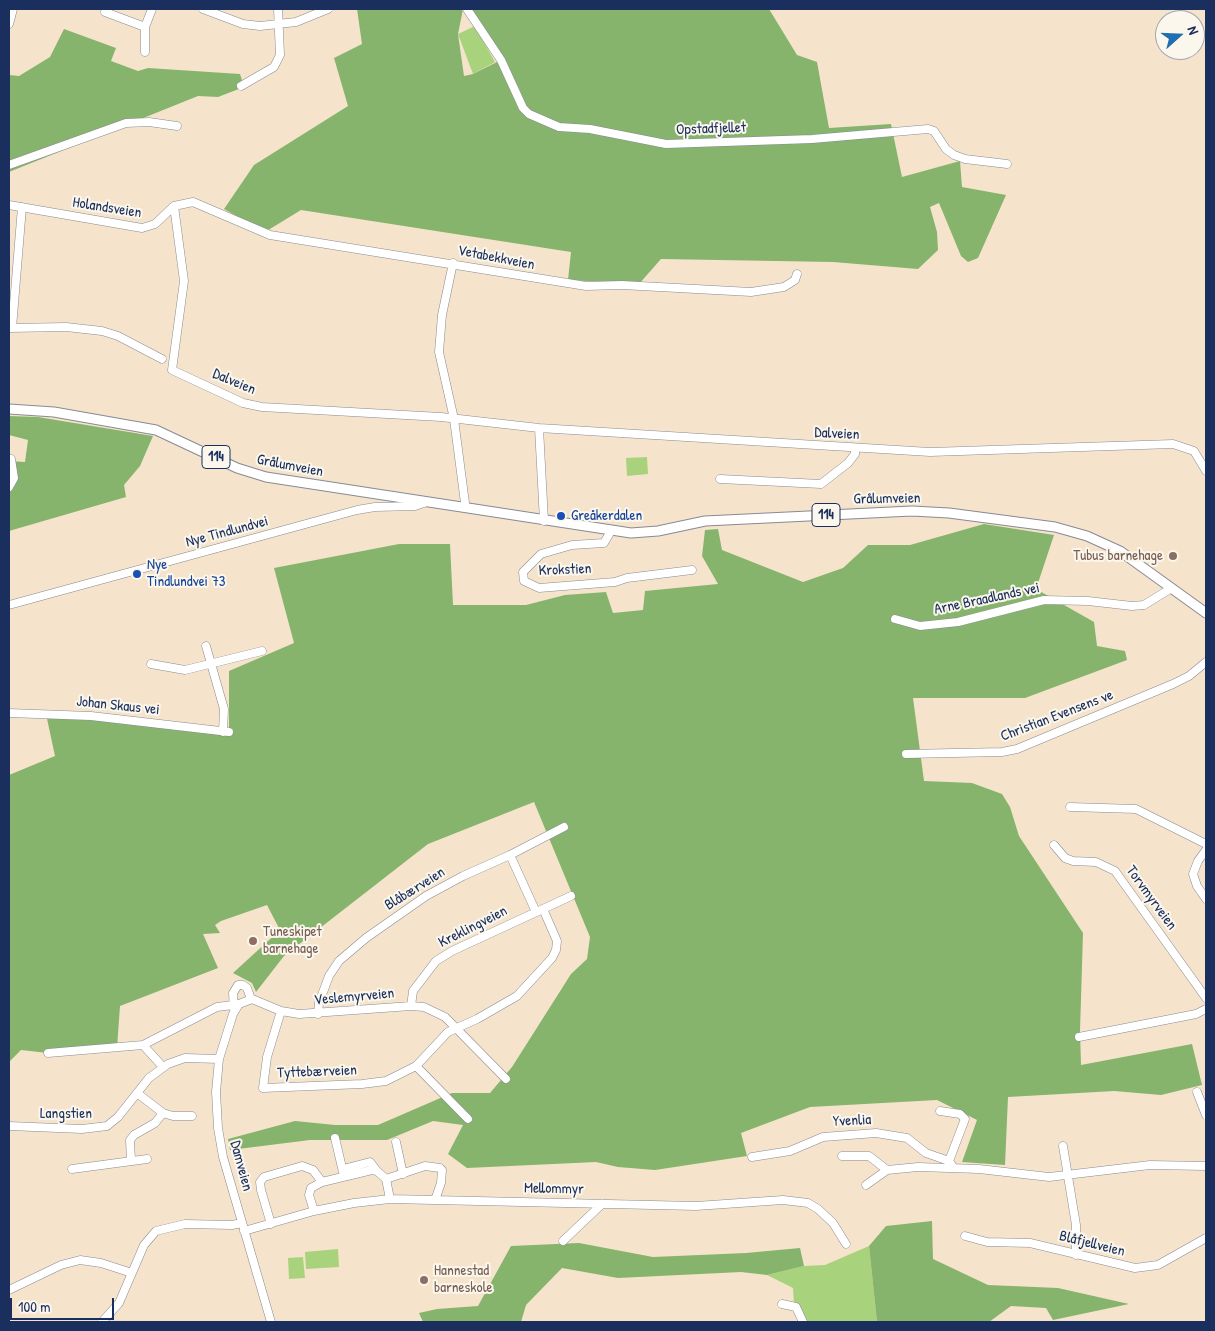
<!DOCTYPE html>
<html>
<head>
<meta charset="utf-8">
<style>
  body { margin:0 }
  #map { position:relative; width:1215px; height:1331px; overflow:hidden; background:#f5e4cb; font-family:"Patrick Hand",sans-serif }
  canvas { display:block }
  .frame { position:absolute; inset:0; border:10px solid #1b2f5e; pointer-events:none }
  .north { position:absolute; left:1155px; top:10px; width:50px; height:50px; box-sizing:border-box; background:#fbf7ec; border:1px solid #a1a7b3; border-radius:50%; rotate:70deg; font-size:14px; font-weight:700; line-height:20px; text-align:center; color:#1b2f5e }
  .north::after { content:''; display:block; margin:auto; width:18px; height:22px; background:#1f6fb2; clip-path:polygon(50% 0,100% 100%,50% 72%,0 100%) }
  .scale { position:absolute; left:10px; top:1298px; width:104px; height:22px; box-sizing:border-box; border:2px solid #1b2f5e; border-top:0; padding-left:6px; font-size:15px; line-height:18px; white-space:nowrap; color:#1b2f5e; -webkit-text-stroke:4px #fbf7ec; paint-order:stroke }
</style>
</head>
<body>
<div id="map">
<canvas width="1215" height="1331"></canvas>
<div class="frame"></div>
<div class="north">N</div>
<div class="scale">100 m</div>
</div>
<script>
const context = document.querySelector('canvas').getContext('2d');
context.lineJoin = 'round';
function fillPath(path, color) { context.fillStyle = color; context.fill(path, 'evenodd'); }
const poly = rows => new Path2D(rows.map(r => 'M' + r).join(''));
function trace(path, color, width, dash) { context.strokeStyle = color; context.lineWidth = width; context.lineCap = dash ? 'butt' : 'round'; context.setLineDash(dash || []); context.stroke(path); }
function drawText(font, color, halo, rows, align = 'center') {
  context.font = font + ' "Patrick Hand",sans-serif'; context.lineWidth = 4; context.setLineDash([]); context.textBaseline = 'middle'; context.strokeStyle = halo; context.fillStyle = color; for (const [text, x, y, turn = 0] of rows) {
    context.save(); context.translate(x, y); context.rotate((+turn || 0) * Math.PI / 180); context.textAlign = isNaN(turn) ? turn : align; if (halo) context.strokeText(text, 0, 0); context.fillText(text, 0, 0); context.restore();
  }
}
fillPath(poly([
  [475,26,495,62,473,74,458,34],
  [647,457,648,474,627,476,626,458],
  [869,1246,877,1322,802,1322,794,1305,793,1288,767,1275,804,1266,825,1265],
  [338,1249,339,1267,306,1269,305,1252],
  [303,1257,305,1278,289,1279,288,1258]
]), '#a9d27d');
fillPath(poly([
  [357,9,463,9,458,34,464,76,473,74,501,60,467,9,769,9,797,55,817,62,829,128,891,124,902,177,960,161,962,187,1006,195,978,258,968,262,961,256,939,203,930,207,937,232,938,250,918,269,833,262,661,259,639,284,568,280,571,252,301,210,265,232,224,209,254,165,348,106,334,58,362,44],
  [64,29,116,48,111,61,138,71,148,68,240,74,244,87,218,97,198,96,9,172,9,75,19,76,50,57],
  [9,416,38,417,153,436,140,466,124,485,126,497,9,531,9,461,25,462,28,440,9,435],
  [984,524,1054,535,1036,589,1094,622,1097,646,1125,651,1127,660,1025,698,913,698,924,781,972,783,1002,794,1010,807,1019,836,1083,933,1080,1031,1081,1065,1192,1044,1202,1085,1161,1095,1114,1091,1008,1097,1005,1165,962,1162,977,1120,937,1100,810,1107,741,1133,747,1156,655,1170,618,1167,596,1162,467,1168,448,1154,463,1125,433,1121,387,1140,310,1140,230,1150,228,1139,295,1121,335,1125,378,1125,452,1093,490,1093,512,1067,571,974,587,959,590,937,534,802,428,844,284,956,256,992,252,983,233,973,280,930,267,905,221,921,215,925,220,933,203,934,218,968,120,1006,117,1048,48,1053,21,1050,9,1062,9,775,55,756,46,714,229,732,229,671,294,643,274,568,399,544,450,544,453,605,526,605,565,595,606,592,613,613,643,610,645,591,718,584,702,556,705,530,718,529,722,550,803,582,843,568,868,545,910,545],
  [932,1221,933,1259,988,1285,1058,1288,1129,1304,1053,1320,1046,1308,1011,1306,989,1322,877,1322,869,1246,886,1226],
  [579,1243,653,1257,746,1253,800,1248,804,1266,767,1275,741,1272,618,1278,562,1268,526,1305,521,1322,423,1322,419,1313,437,1309,478,1306,511,1246]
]), '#86b46c');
const minor = poly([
  [203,9,243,24,260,26,296,22,328,9],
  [467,9,501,60,523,108,529,114,559,127,590,129,666,144,812,139,928,129,934,131,946,149,954,155,965,159,1007,164],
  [105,12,145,27],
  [9,24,13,9],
  [145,52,145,27,152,9],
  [241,86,274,67,280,55,278,9],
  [9,165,126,123,149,122,177,126],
  [9,205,142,228,155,224,174,206,193,202,270,235,586,286,622,285,751,292,784,287,795,280,797,274],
  [174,206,184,281,172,370,243,403,262,407,441,417,539,428,930,452,1173,444,1194,451,1206,471],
  [453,263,442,315,439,352,454,419,465,503],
  [9,328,66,327,102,331,118,336,162,359],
  [12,328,22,207],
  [539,428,544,521],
  [720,479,821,484,848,463,855,454,855,449],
  [9,487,14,478,11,459],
  [611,531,604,543,572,545,541,554,523,572,524,581,539,588,615,582,627,578,692,570],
  [9,605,357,510,375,507,415,506,424,503],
  [895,619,920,626,958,622,1044,600,1088,601,1132,606,1144,605,1170,589],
  [206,646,224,709,223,732],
  [151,664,185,670,262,651],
  [9,713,91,716,229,732],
  [906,754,1002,752,1017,749,1173,684,1189,676,1206,662],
  [1070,807,1136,809,1206,844],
  [1054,845,1065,858,1073,861,1096,862,1115,871,1206,998],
  [1206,850,1198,861,1193,874,1197,886,1206,899],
  [510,855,536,912],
  [411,1006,413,991,436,961,452,951,571,896],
  [234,1009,233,993,238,985,243,985,247,988,251,999],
  [281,1011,267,1057,263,1088,362,1084,386,1081,416,1066,448,1032,477,1019,517,996,552,958,556,950,557,941,543,909],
  [318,1014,319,1003,329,976,339,961,366,938,426,896,463,876,510,855,564,827],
  [1079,1037,1196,1014,1206,1009],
  [143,1045,163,1067],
  [48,1053,143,1045,217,1007,233,1005],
  [416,1066,468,1119],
  [1197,1092,1206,1115],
  [137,1093,163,1113,173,1116,192,1116],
  [940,1111,960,1114,965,1119,949,1161],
  [9,1126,82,1129,107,1126,118,1117,149,1078,168,1064,185,1058,219,1059],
  [335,1138,343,1172],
  [396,1142,403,1174],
  [1063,1146,1076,1225,1076,1255],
  [842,1156,869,1156,887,1170],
  [752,1157,790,1151,823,1137,876,1133,907,1138,926,1153,949,1161,953,1167],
  [131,1161,130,1140,134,1135,155,1123,163,1113],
  [72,1169,147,1159],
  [343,1169,370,1162,377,1171],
  [386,1179,390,1199],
  [866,1185,887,1170,918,1167,979,1169,1049,1177,1150,1165,1206,1166],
  [314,1211,309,1195,311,1188,322,1182,372,1170,377,1171,386,1179,425,1166,440,1168,442,1170,441,1183,435,1200],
  [271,1224,261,1190,260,1182,264,1177,302,1166,313,1170,322,1182],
  [244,1231,314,1211,354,1203,390,1199,696,1206,783,1200,808,1203,818,1209,833,1223,846,1244],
  [965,1236,987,1242,1030,1243,1135,1268,1158,1265,1206,1238],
  [563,1241,602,1204],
  [9,1290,61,1265,80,1260,101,1263,132,1273],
  [782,1304,796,1307,803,1322],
  [102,1322,119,1303,144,1245,156,1231,185,1224,232,1225,242,1223],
  [271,1322,223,1157,218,1128,216,1092,219,1059,233,1014,239,1004,252,999,281,1011,299,1014,411,1006,424,1007,445,1017,506,1079]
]);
const major = poly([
  [9,409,54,412,156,430,237,468,266,477,631,533,658,531,705,521,912,511,949,513,1055,527,1087,536,1120,551,1206,613]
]);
trace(minor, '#888a94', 9);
trace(major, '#888a94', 11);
trace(minor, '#fff', 8);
trace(major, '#fff', 9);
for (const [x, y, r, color] of [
  [561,516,5,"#1a4fb4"],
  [1173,556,5,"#8d6e63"],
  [137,574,5,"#1a4fb4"],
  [253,941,5,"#8d6e63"],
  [424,1280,5,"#8d6e63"]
]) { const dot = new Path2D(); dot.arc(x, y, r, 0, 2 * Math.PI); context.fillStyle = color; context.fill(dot); trace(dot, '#fbf7ec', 2); }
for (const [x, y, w] of [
  [216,457,28],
  [826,515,28]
]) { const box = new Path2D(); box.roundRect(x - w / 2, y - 11.5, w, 23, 4); context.fillStyle = '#fbf7ec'; context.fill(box); trace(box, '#1b2f5e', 1); }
drawText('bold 14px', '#1b2f5e', null, [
  ["114",216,457],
  ["114",826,515]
]);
drawText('15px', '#1b2f5e', '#fbf7ec', [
  ["Opstadfjellet",711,129,-2],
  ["Holandsveien",107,208,9],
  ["Vetabekkveien",496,258,11],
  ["Dalveien",234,382,23],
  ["Dalveien",837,434,3],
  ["Grålumveien",290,466,11],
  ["Grålumveien",887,499,-1],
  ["Nye Tindlundvei",227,532,-15],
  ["Krokstien",565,570,-2],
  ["Arne Braadlands vei",987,599,-12],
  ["Johan Skaus vei",118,706,6],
  ["Christian Evensens ve",1057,716,-21],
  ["Blåbærveien",415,889,-32],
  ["Torvmyrveien",1151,898,54],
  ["Kreklingveien",473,927,-27],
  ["Veslemyrveien",354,997,-5],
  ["Tyttebærveien",317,1072,-2],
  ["Langstien",66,1114],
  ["Yvenlia",852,1121,-3],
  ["Damveien",241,1166,75],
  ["Mellommyr",554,1189,1],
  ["Blåfjellveien",1092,1244,14]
]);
drawText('15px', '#164399', '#fbf7ec', [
  ["Greåkerdalen",571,516],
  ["Nye",147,565],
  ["Tindlundvei 73",147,582]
], 'left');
drawText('15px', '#785e54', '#fbf7ec', [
  ["Tubus barnehage",1163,556,"right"],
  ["Tuneskipet",263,932],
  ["barnehage",263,949],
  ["Hannestad",434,1271],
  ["barneskole",434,1288]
], 'left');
</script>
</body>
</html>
